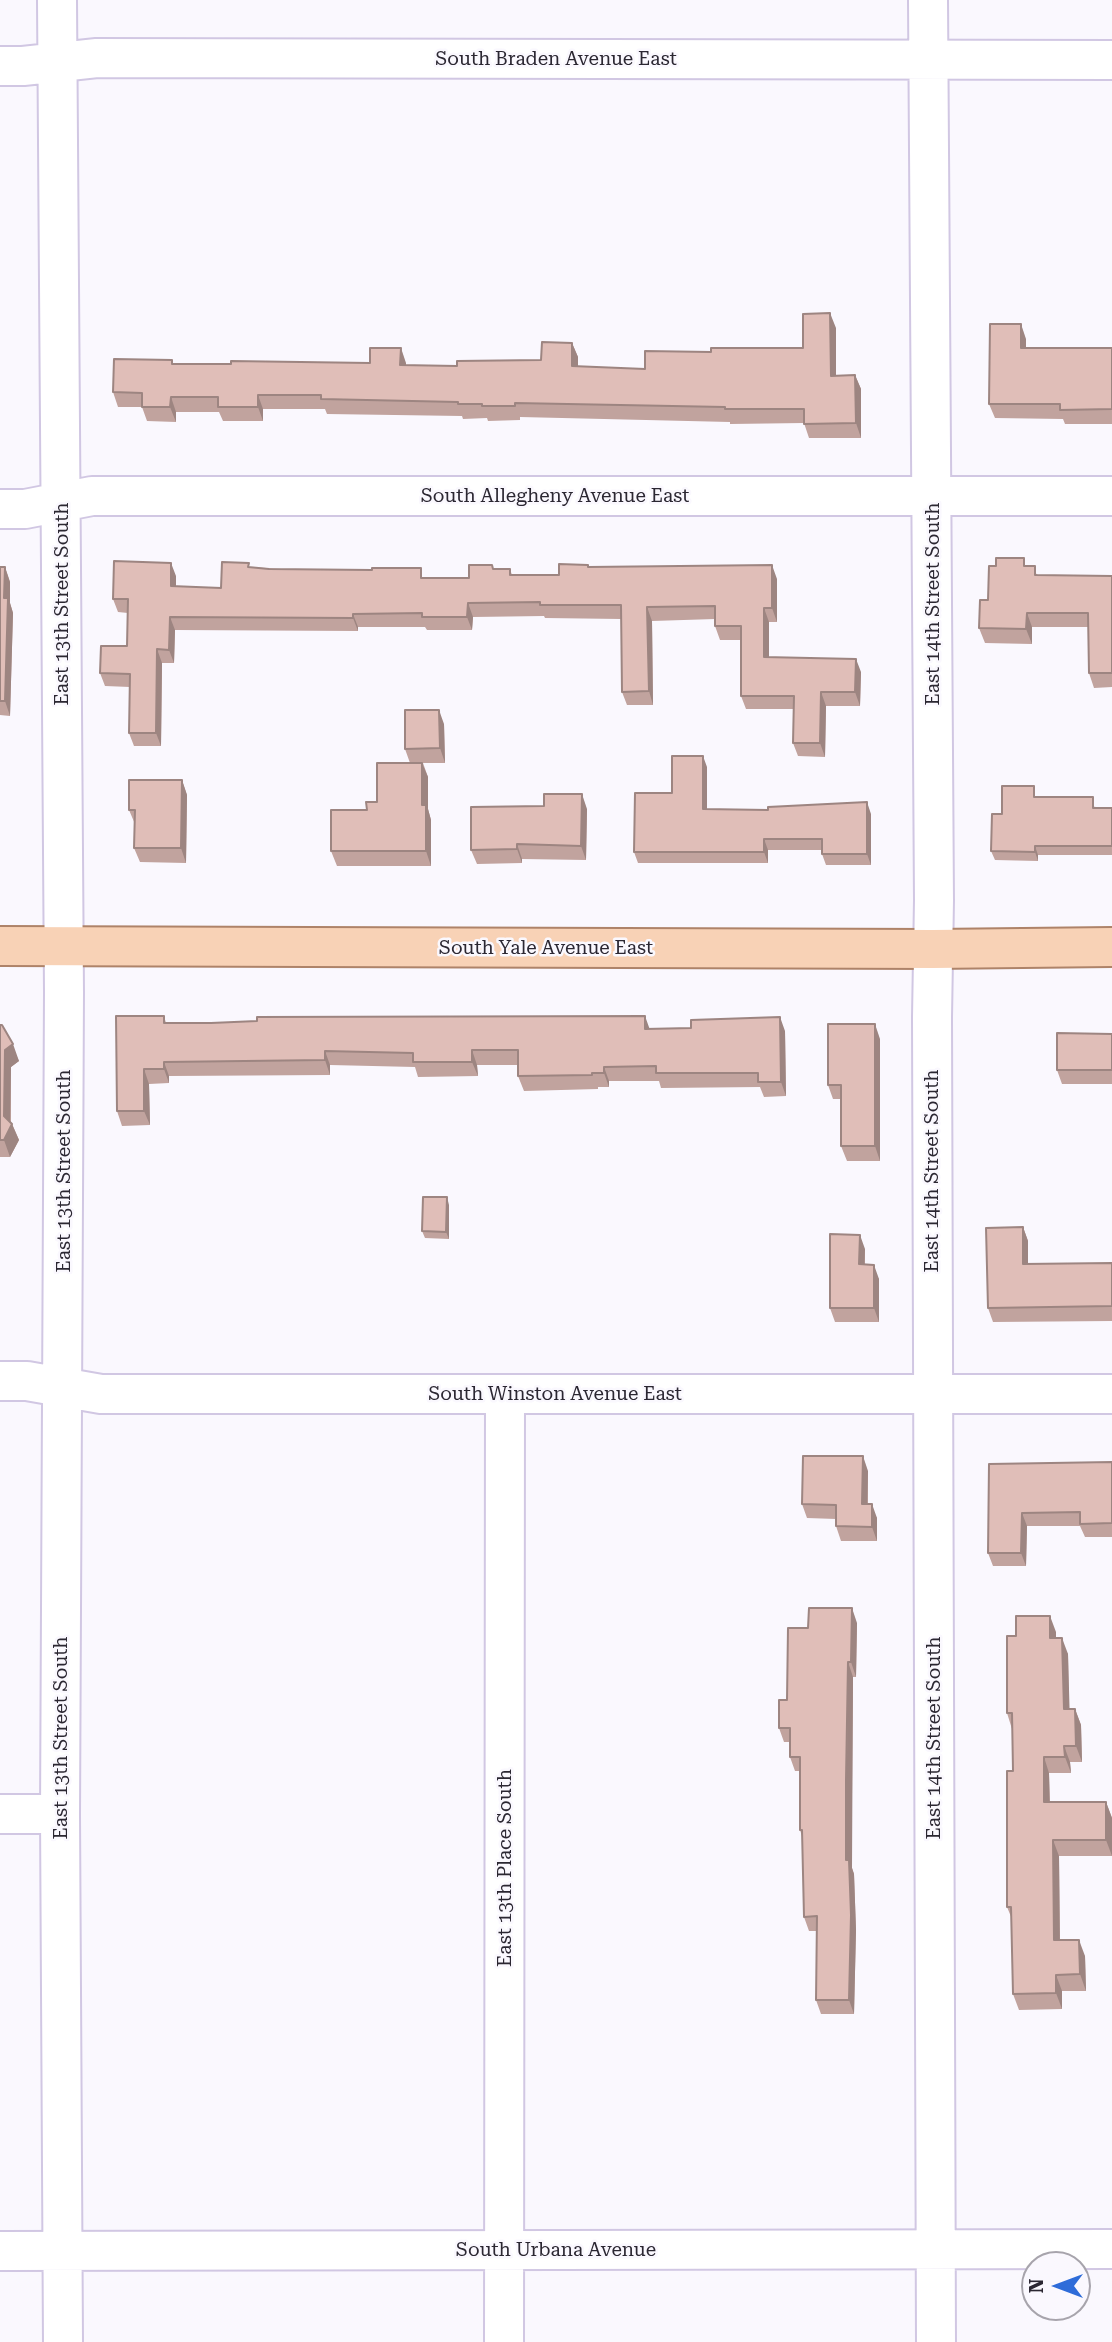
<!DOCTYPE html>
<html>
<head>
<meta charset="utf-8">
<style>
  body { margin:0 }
  #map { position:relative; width:1112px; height:2342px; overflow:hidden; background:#faf8fe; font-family:"Roboto Serif",serif }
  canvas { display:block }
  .north { position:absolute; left:1021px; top:2251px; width:70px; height:70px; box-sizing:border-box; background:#faf8fe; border:2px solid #a7a4ac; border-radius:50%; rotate:270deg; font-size:19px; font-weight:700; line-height:28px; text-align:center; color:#2b2732 }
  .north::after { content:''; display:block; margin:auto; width:24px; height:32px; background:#2e6cd9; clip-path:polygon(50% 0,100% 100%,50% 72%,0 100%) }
</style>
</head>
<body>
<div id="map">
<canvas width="1112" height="2342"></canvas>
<div class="north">N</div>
</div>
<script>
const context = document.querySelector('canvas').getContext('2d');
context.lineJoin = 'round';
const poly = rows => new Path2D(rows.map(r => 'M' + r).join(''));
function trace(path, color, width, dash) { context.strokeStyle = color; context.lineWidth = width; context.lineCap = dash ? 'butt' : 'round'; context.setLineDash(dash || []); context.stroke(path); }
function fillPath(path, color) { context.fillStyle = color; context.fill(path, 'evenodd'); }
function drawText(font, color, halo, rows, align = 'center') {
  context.font = font + ' "Roboto Serif",serif'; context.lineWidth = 5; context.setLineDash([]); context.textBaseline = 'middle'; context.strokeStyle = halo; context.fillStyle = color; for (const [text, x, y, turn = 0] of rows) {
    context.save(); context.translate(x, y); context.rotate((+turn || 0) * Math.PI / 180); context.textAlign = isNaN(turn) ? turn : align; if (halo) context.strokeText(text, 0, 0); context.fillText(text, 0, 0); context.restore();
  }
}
const minor = poly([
  [57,0,64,992,60,1814,63,2342],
  [928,0,934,900,932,1017,936,2342],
  [0,66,23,66,97,58,1112,60],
  [0,509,25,509,92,496,1112,496],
  [0,1381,27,1381,101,1394,1112,1394],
  [0,1814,60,1814],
  [0,2251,1112,2249],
  [504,2342,505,1394]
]);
const major = poly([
  [0,946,933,949,1112,947]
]);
trace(minor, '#d1c7e3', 42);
trace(major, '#ae8369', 42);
trace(minor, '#fff', 38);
trace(major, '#f8d2b6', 38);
fillPath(poly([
  [836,328,836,376,855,375,861,389,861,438,809,438,804,423,730,424,730,422,520,417,520,420,488,421,487,418,463,419,462,416,327,414,325,409,263,409,263,421,223,421,219,412,176,412,176,422,147,421,142,407,118,407,113,392,173,364,370,363,406,363,406,365,457,366,541,360,572,343,578,357,578,366,645,369,711,352,803,348],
  [1026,339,1026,348,1112,348,1112,424,1065,424,1063,419,995,418,989,404],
  [1026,566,1038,575,1112,576,1112,687,1094,688,1089,673,1088,627,1032,627,1032,644,985,643,979,628,988,600],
  [0,567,5,567,10,582,10,603,13,613,10,716,0,715],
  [250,567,424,578,469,578,494,569,510,569,512,575,559,575,589,567,777,579,777,622,769,622,769,657,861,672,860,706,826,706,825,757,798,756,793,743,794,709,746,709,741,696,741,640,720,640,715,626,715,619,652,621,653,705,627,705,622,692,621,619,545,618,544,616,473,617,472,630,427,630,425,627,358,627,358,631,175,630,174,663,162,663,161,746,134,746,129,733,130,687,105,686,100,673,127,646,128,613,118,612,113,599,176,576,176,586,221,588],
  [444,724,445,763,423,763,428,777,428,809,431,820,431,866,337,866,331,851,367,810,377,802,410,763,405,749],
  [707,767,707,809,871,814,871,865,826,865,822,854,822,850,768,850,768,863,638,863,634,852,672,793],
  [182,780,187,795,186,863,140,862,134,848,135,824,129,810],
  [1038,796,1038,797,1096,807,1096,808,1112,808,1112,855,1038,855,1038,861,995,860,991,851,1002,814],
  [587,809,586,860,522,859,522,863,477,864,471,850],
  [164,1016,166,1023,785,1031,786,1096,764,1097,760,1087,661,1088,659,1081,609,1081,609,1087,598,1087,598,1089,524,1091,518,1076,518,1065,477,1065,478,1076,418,1077,415,1067,330,1065,330,1075,169,1076,169,1083,149,1084,150,1125,122,1126,117,1111],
  [0,1025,19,1061,11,1067,11,1122,12,1124,19,1140,10,1157,0,1157],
  [1112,1034,1112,1084,1062,1084,1057,1070],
  [880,1039,880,1161,847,1161,841,1146,841,1099,833,1099,828,1085],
  [449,1205,449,1239,425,1238,422,1231],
  [1023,1227,1028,1241,1028,1264,1112,1263,1112,1321,993,1322,988,1308],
  [865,1249,865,1264,879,1279,879,1322,835,1322,830,1308],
  [1112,1462,1112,1537,1085,1537,1080,1526,1027,1526,1026,1566,993,1566,988,1553,989,1464],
  [868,1471,868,1504,877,1518,877,1541,841,1541,836,1526,836,1519,807,1518,802,1504],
  [857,1623,856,1677,853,1677,852,1795,852,1868,854,1874,856,1930,854,2014,821,2014,816,2000,816,1931,809,1931,804,1917,802,1836,800,1830,800,1771,795,1771,790,1757,790,1742,784,1742,779,1728,787,1700],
  [1056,1632,1056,1638,1068,1654,1069,1709,1075,1709,1081,1725,1082,1762,1070,1762,1071,1773,1049,1773,1050,1802,1106,1802,1112,1818,1112,1856,1059,1856,1060,1940,1085,1956,1086,1991,1062,1991,1062,2009,1019,2010,1013,1994,1012,1919,1007,1907,1013,1771,1012,1729,1007,1713,1016,1636]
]), '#c1a39e');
fillPath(poly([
  [830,313,836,328,836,390,831,376],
  [1021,324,1026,339,1026,362,1021,348],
  [572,343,578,357,578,380,572,366],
  [401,348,406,363,405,380,400,365],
  [855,375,861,389,861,438,856,423],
  [258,395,263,409,263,421,258,407],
  [171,397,176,412,176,422,170,407],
  [171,563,176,576,176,599,171,586],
  [772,565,777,579,777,622,772,608],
  [5,567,10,582,10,603,13,613,10,716,5,701],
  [468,603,473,617,472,630,467,617],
  [647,607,652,621,653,705,649,691],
  [764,608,769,622,769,670,764,657],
  [1027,613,1032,627,1032,644,1026,629],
  [353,614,358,627,358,631,353,618],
  [170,617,175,630,174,663,169,650],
  [157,649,162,663,161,746,156,733],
  [856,659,861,672,860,706,855,692],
  [821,692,826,706,825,757,820,743],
  [439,710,444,724,445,763,440,748],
  [703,756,707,767,707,820,703,809],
  [422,763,428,777,428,809,431,820,431,866,426,851,422,805],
  [182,780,187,795,186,863,181,848],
  [582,794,587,809,586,860,581,846],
  [867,802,871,814,871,865,867,854],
  [764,839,768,850,768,863,764,852],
  [517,844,522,859,522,863,517,849],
  [1035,846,1038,855,1038,861,1035,852],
  [645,1016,650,1030,645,1029],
  [780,1017,785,1031,786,1096,781,1082],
  [875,1024,880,1039,880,1161,875,1146],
  [13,1044,19,1061,11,1067,10,1127,12,1124,19,1140,10,1157,4,1140,5,1050],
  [472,1050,477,1065,478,1076,472,1062],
  [325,1051,330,1065,330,1075,325,1060],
  [164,1062,169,1076,169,1083,164,1069],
  [604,1067,609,1081,609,1087,604,1073],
  [144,1069,149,1084,150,1125,144,1111],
  [447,1197,449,1205,449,1239,446,1232],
  [1023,1227,1028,1241,1028,1278,1023,1264],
  [860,1235,865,1249,864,1279,859,1264],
  [874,1265,879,1279,879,1322,874,1308],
  [863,1456,868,1471,867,1518,862,1504],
  [872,1504,877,1518,877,1541,872,1527],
  [1022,1513,1027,1526,1026,1566,1021,1553],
  [852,1608,857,1623,856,1677,851,1662],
  [1050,1616,1056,1632,1056,1654,1050,1638],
  [1062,1638,1068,1654,1070,1725,1064,1709],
  [848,1662,853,1677,852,1868,854,1874,856,1930,854,2014,849,2000,846,1860],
  [1075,1709,1081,1725,1082,1762,1076,1746],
  [1064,1746,1070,1762,1071,1773,1065,1757],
  [1044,1757,1049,1773,1050,1818,1044,1802],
  [1106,1802,1112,1818,1112,1856,1106,1840],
  [1053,1840,1059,1856,1060,1956,1054,1940],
  [1079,1940,1085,1956,1086,1991,1080,1974],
  [1056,1975,1062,1991,1062,2009,1056,1993]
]), '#9d8581');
const building = poly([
  [830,313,831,376,855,375,856,423,804,424,804,409,725,409,725,407,515,403,515,406,482,406,482,404,458,404,458,402,321,399,321,395,258,395,258,407,218,407,218,397,171,397,170,407,142,407,142,393,113,392,114,359,172,360,172,364,231,364,231,361,370,363,370,348,401,348,400,365,457,366,457,361,541,360,542,342,572,343,572,366,645,369,645,351,711,352,711,348,803,348,803,314,830,313],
  [990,324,1021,324,1021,348,1112,348,1112,409,1060,410,1060,404,989,404,990,324],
  [996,558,1024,558,1024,566,1035,566,1035,575,1112,576,1112,673,1089,673,1088,613,1027,613,1026,629,979,628,980,600,988,600,989,566,996,566,996,558],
  [114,561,171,563,171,586,221,588,222,562,249,563,248,567,269,569,372,570,372,568,421,568,421,578,469,578,469,565,492,565,493,569,510,569,510,575,559,575,559,564,588,565,588,567,772,565,772,608,764,608,764,657,856,659,855,692,821,692,820,743,793,743,794,696,741,696,741,626,715,626,715,606,647,607,649,691,622,692,621,605,540,605,540,602,468,603,467,617,422,617,422,613,353,614,353,618,170,617,169,650,157,649,156,733,129,733,130,674,100,673,101,646,127,646,128,599,113,599,114,561],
  [0,567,5,567,4,598,8,598,5,701,0,701,0,567],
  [405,710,439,710,440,748,405,749,405,710],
  [672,756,703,756,703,809,768,810,768,807,867,802,867,854,822,854,822,839,764,839,764,852,634,852,635,793,672,793,672,756],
  [377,763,422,763,422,805,426,805,426,851,331,851,331,810,367,810,366,802,377,802,377,763],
  [129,780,182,780,181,848,134,848,135,810,129,810,129,780],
  [1002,786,1034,786,1034,797,1093,797,1093,808,1112,808,1112,846,1035,846,1035,852,991,851,992,814,1002,814,1002,786],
  [544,794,582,794,581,846,517,844,517,849,471,850,471,807,544,806,544,794],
  [116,1016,164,1016,164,1023,211,1023,257,1021,257,1017,645,1016,645,1029,691,1028,691,1020,780,1017,781,1082,758,1082,758,1073,656,1073,656,1066,604,1067,604,1073,592,1073,592,1075,518,1076,518,1050,472,1050,472,1062,413,1062,413,1053,325,1051,325,1060,164,1062,164,1069,144,1069,144,1111,117,1111,116,1016],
  [828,1024,875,1024,875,1146,841,1146,841,1085,828,1085,828,1024],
  [0,1025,2,1025,13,1044,5,1050,4,1116,12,1124,4,1140,0,1140,0,1025],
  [1057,1033,1112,1034,1112,1070,1057,1070,1057,1033],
  [423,1197,447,1197,446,1232,422,1231,423,1197],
  [1023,1227,1023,1264,1112,1263,1112,1306,988,1308,986,1228,1023,1227],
  [830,1234,860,1235,859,1264,874,1265,874,1308,830,1308,830,1234],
  [803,1456,863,1456,862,1504,872,1504,872,1527,836,1526,836,1505,802,1504,803,1456],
  [1112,1462,1112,1523,1080,1524,1080,1512,1022,1513,1021,1553,988,1553,989,1464,1112,1462],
  [809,1608,852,1608,851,1662,848,1662,846,1780,846,1860,849,1860,851,1915,849,2000,816,2000,817,1916,804,1917,802,1830,800,1830,800,1757,790,1757,790,1728,779,1728,779,1700,787,1700,788,1628,808,1628,809,1608],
  [1016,1616,1050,1616,1050,1638,1062,1638,1064,1709,1075,1709,1076,1746,1064,1746,1065,1757,1044,1757,1044,1802,1106,1802,1106,1840,1053,1840,1054,1940,1079,1940,1080,1974,1056,1975,1056,1993,1013,1994,1011,1907,1007,1907,1007,1771,1013,1771,1012,1713,1007,1713,1007,1636,1016,1636,1016,1616]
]);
fillPath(building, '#e0beb8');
trace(building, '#9d8581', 2);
drawText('19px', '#2b2732', '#faf8fe', [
  ["South Braden Avenue East",556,59],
  ["South Allegheny Avenue East",555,496],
  ["East 13th Street South",62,604,-90],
  ["East 14th Street South",933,604,-90],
  ["South Yale Avenue East",546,948],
  ["East 13th Street South",64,1171,-90],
  ["East 14th Street South",932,1171,-90],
  ["South Winston Avenue East",555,1394],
  ["East 13th Street South",61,1738,-90],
  ["East 14th Street South",934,1738,-90],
  ["East 13th Place South",505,1868,-90],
  ["South Urbana Avenue",556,2250]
]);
</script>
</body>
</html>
